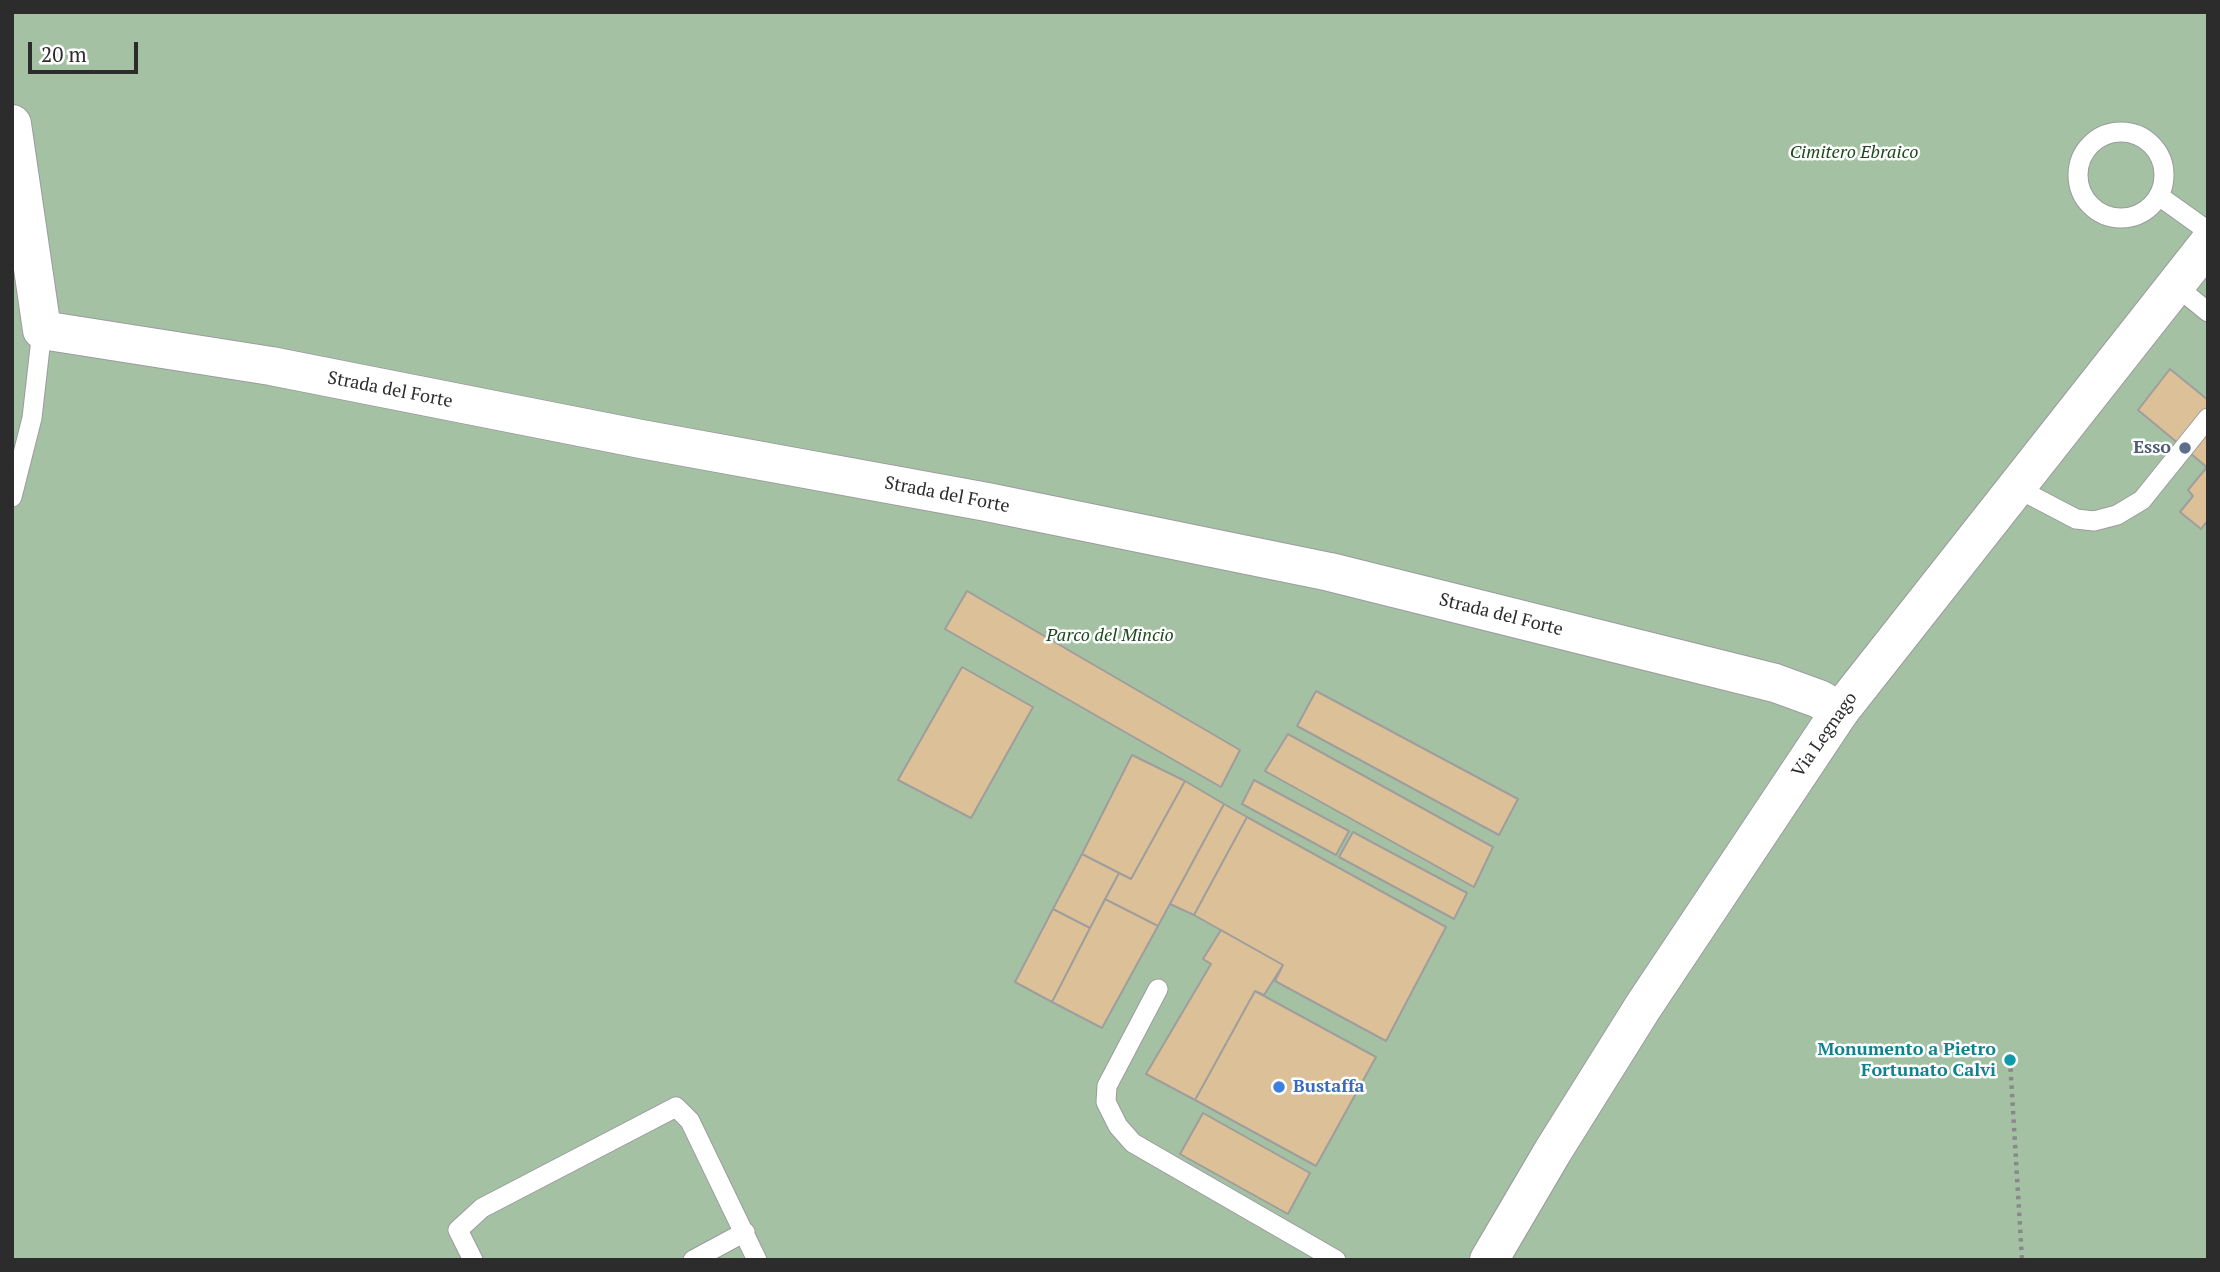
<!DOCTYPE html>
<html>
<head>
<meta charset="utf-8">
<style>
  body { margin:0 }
  #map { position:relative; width:2220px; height:1272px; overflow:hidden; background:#e4e5e8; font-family:"PT Serif",serif }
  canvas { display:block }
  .frame { position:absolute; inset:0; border:14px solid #2c2c2d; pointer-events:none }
  .scale { position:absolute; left:28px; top:42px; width:110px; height:32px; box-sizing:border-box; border:4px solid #2c2c2d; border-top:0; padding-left:9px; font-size:21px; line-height:24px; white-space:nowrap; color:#2c2c2d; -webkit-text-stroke:5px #fff; paint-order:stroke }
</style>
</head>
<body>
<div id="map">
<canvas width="2220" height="1272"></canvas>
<div class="frame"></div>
<div class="scale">20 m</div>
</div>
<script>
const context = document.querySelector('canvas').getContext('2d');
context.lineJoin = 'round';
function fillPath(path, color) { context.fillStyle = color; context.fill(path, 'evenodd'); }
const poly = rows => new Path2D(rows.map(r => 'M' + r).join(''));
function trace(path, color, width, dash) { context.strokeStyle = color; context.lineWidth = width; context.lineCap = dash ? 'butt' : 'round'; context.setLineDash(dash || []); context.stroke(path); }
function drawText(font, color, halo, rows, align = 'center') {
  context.font = font + ' "PT Serif",serif'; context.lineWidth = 5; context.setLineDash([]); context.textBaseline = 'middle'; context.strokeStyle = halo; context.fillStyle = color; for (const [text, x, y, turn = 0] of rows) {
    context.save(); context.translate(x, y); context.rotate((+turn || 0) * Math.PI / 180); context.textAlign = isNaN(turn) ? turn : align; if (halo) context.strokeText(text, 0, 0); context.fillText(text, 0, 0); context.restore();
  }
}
fillPath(poly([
  [12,12,2208,12,2208,1260,12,1260]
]), '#a5c1a4');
const building = poly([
  [2170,369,2208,400,2208,468,2138,410,2170,369],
  [2207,467,2208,520,2201,529,2180,512,2193,496,2188,490,2207,467],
  [967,591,1240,750,1221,787,945,629,967,591],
  [962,667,1033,707,971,818,898,780,962,667],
  [1316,691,1518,799,1499,835,1297,726,1316,691],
  [1288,734,1493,847,1474,887,1265,771,1288,734],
  [1132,755,1185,781,1131,879,1082,854,1132,755],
  [1254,780,1349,831,1336,855,1242,804,1254,780],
  [1185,781,1224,804,1158,926,1105,899,1119,873,1131,879,1185,781],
  [1224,804,1247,817,1194,915,1170,904,1224,804],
  [1247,817,1446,927,1386,1041,1275,981,1283,965,1194,915,1247,817],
  [1353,832,1467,893,1454,919,1339,857,1353,832],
  [1082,854,1119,873,1090,928,1053,909,1082,854],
  [1105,899,1158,926,1102,1028,1052,1002,1105,899],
  [1053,909,1090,928,1052,1002,1015,982,1053,909],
  [1221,930,1283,965,1264,995,1255,991,1195,1100,1146,1074,1211,964,1203,959,1221,930],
  [1255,991,1376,1057,1316,1166,1195,1100,1255,991],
  [1203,1113,1310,1173,1288,1214,1180,1154,1203,1113]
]);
fillPath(building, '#dcc098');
trace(building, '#9f9e9c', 2);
const lane = poly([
  '2078 175a43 43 0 1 1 86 0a43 43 0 1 1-86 0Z',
  [2159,196,2208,231],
  [2176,286,2208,312],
  [2015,487,2076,519,2094,521,2117,515,2142,500,2208,418],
  [12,497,32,418,42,330],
  [1158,989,1107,1086,1106,1102,1118,1126,1133,1143,1336,1260],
  [473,1260,458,1230,482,1208,676,1107,690,1121,757,1260],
  [693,1260,745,1232]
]);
const street = poly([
  [12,124,42,330,271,366,641,439,987,502,1330,572,1775,683,1819,699,1840,711]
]);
const primary = poly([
  [1489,1260,1553,1151,1643,1007,1840,711,2208,244]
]);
trace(lane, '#9b9b9e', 21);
trace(street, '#9b9b9e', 40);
trace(primary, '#9b9b9e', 40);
trace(poly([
  [2010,1060,2022,1260]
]), '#89898b', 4.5, [3.5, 5]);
trace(lane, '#fff', 19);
trace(street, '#fff', 38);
trace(primary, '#fff', 38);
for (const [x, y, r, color] of [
  [2185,448,7,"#5c6f8a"],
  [2010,1060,7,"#0f9aa8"],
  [1279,1087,7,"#3f7fe0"]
]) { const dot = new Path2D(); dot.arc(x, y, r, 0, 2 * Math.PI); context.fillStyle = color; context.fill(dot); trace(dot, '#fff', 2.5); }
drawText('italic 18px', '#1a4a1b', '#fff', [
  ["Cimitero Ebraico",1854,153],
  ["Parco del Mincio",1110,636]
]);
drawText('18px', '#2c2c2d', '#fff', [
  ["Strada del Forte",390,390,11],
  ["Strada del Forte",947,495,11],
  ["Strada del Forte",1501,615,14],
  ["Via Legnago",1825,735,-55]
]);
drawText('bold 18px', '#4e5e75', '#fff', [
  ["Esso",2171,448]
], 'right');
drawText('bold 18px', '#0d838f', '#fff', [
  ["Monumento a Pietro",1996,1050],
  ["Fortunato Calvi",1996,1071]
], 'right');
drawText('bold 18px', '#366cbe', '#fff', [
  ["Bustaffa",1293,1087]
], 'left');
</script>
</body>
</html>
